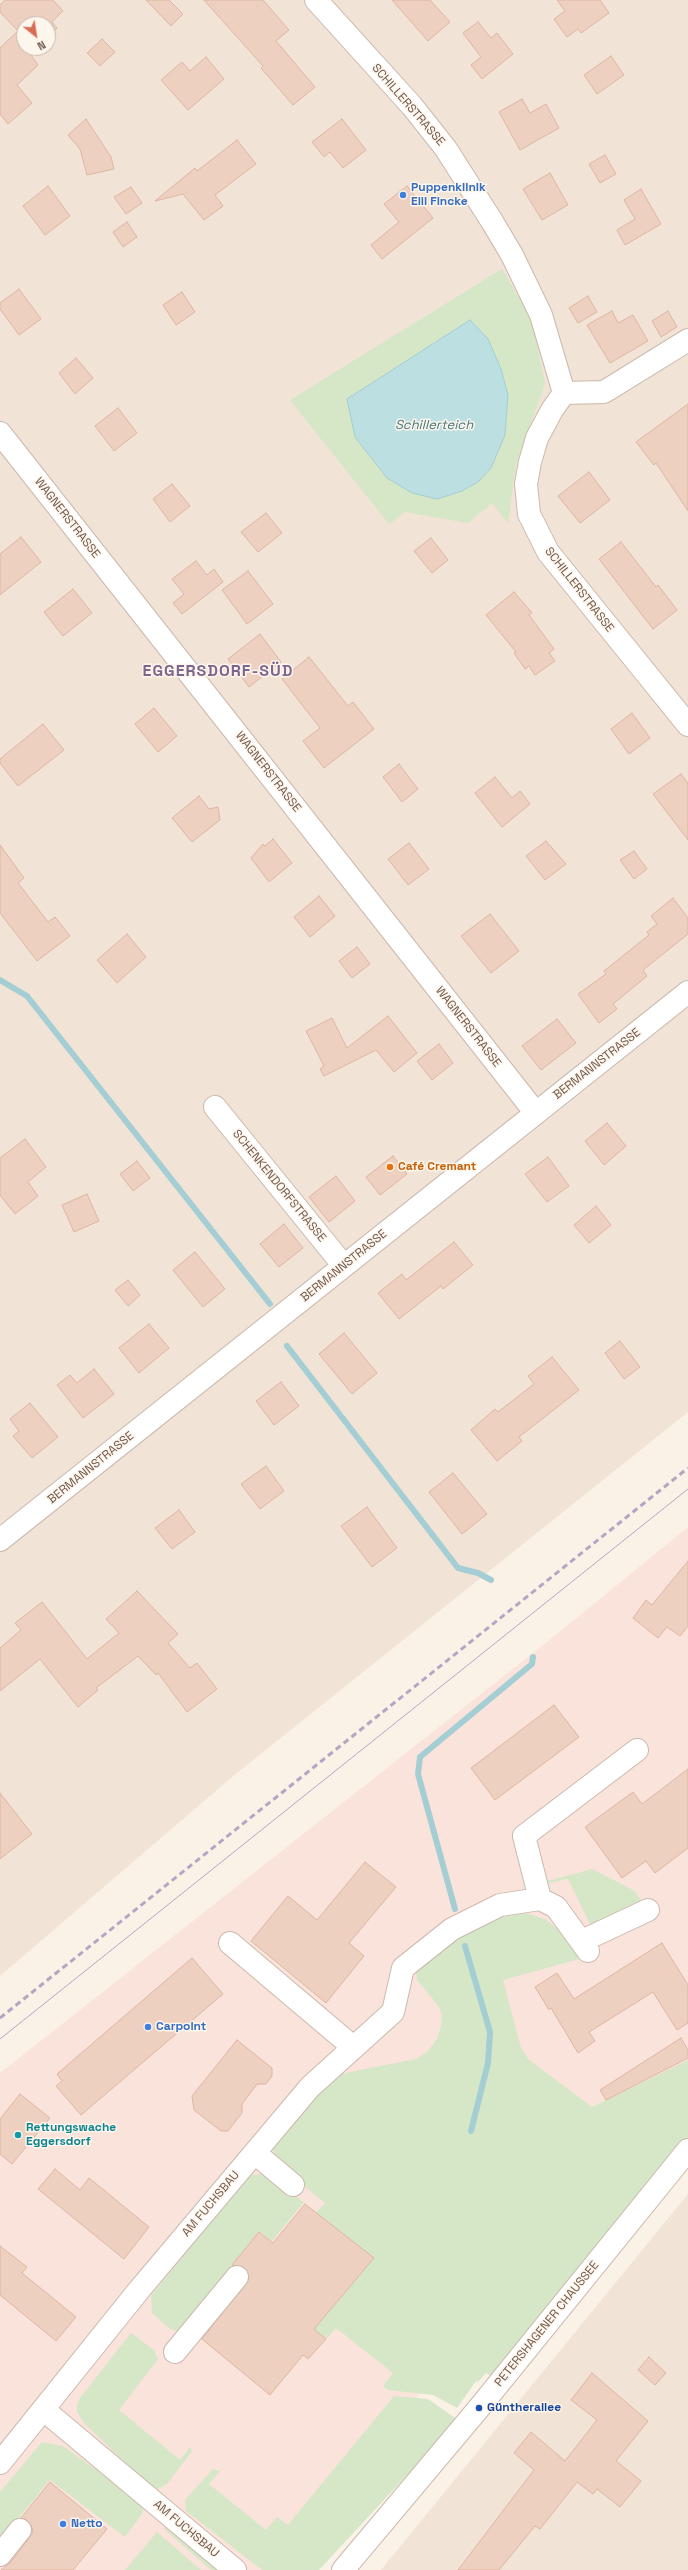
<!DOCTYPE html>
<html>
<head>
<meta charset="utf-8">
<style>
  body { margin:0 }
  #map { position:relative; width:688px; height:2570px; overflow:hidden; background:#faf2e6; font-family:"Space Grotesk",sans-serif }
  canvas { display:block }
  .north { position:absolute; left:16px; top:16px; width:40px; height:40px; box-sizing:border-box; background:#fdf6ec; border:1px solid #c5b7ac; border-radius:50%; rotate:150deg; font-size:11px; font-weight:700; line-height:16px; text-align:center; color:#72584d }
  .north::after { content:''; display:block; margin:auto; width:14px; height:18px; background:#da6c56; clip-path:polygon(50% 0,100% 100%,50% 72%,0 100%) }
</style>
</head>
<body>
<div id="map">
<canvas width="688" height="2570"></canvas>
<div class="north">N</div>
</div>
<script>
const context = document.querySelector('canvas').getContext('2d');
context.lineJoin = 'round';
function fillPath(path, color) { context.fillStyle = color; context.fill(path, 'evenodd'); }
const poly = rows => new Path2D(rows.map(r => 'M' + r).join(''));
function trace(path, color, width, dash) { context.strokeStyle = color; context.lineWidth = width; context.lineCap = dash ? 'butt' : 'round'; context.setLineDash(dash || []); context.stroke(path); }
function drawText(font, color, halo, rows, align = 'center') {
  context.font = font + ' "Space Grotesk",sans-serif'; context.lineWidth = 3; context.setLineDash([]); context.textBaseline = 'middle'; context.strokeStyle = halo; context.fillStyle = color; for (const [text, x, y, turn = 0] of rows) {
    context.save(); context.translate(x, y); context.rotate((+turn || 0) * Math.PI / 180); context.textAlign = isNaN(turn) ? turn : align; if (halo) context.strokeText(text, 0, 0); context.fillText(text, 0, 0); context.restore();
  }
}
fillPath(poly([
  [0,0,688,0,688,1412,232,1777,0,1976],
  [24,24,48,24,48,48,24,48],
  [688,2194,688,2570,381,2570]
]), '#f1e3d5');
fillPath(poly([
  [688,1527,688,2113,507,2287,289,2552,280,2570,0,2570,0,2073,557,1634]
]), '#fae3db');
fillPath(poly([
  [502,269,532,321,545,384,516,464,508,523,492,503,468,523,405,512,389,524,290,400],
  [592,1869,635,1891,643,1904,595,1925,590,1924,568,1879,549,1883,547,1881],
  [526,1913,545,1919,560,1931,583,1958,503,1980,521,2048,529,2060,592,2107,688,2060,688,2137,497,2371,491,2376,486,2373,478,2382,476,2381,457,2408,433,2395,388,2390,383,2386,393,2373,336,2328,326,2339,314,2329,316,2213,325,2203,279,2166,273,2150,275,2141,335,2075,416,2059,427,2052,437,2039,441,2026,442,2014,437,2004,417,1980,416,1971,442,1947,494,1918],
  [265,2174,304,2202,272,2241,259,2231,223,2276,226,2279,182,2329,176,2331,170,2329,152,2313,151,2296,246,2179,252,2175],
  [131,2333,154,2350,158,2359,119,2410,180,2460,190,2447,192,2451,167,2484,158,2489,149,2485,85,2424,77,2412,77,2404,80,2398],
  [394,2396,428,2399,458,2420,319,2570,262,2570,186,2511,185,2500,213,2469,220,2471,209,2484,266,2530,277,2517,288,2525],
  [42,2442,63,2446,139,2501,143,2507,142,2514,125,2537,50,2480,17,2520,0,2546,0,2492],
  [170,2527,219,2570,211,2570,163,2528],
  [157,2532,201,2570,125,2570]
]), '#d5e7c6');
const water = poly([
  [470,320,488,339,501,369,508,395,505,435,491,468,478,482,462,491,437,499,412,493,387,478,355,437,347,399,470,320]
]);
fillPath(water, '#bcdfe2');
trace(water, '#a4ced3', 1);
trace(poly([
  [0,980,27,996,270,1304],
  [287,1346,458,1568,478,1573,491,1580],
  [455,1909,418,1774,420,1757,532,1664,533,1657],
  [465,1946,490,2032,488,2063,471,2131]
]), '#a4ced3', 6);
const building = poly([
  [5,0,53,0,63,11,52,22,57,28,48,37,48,24,24,24,24,48,36,48,30,54,38,65,17,85,32,103,8,124,0,114,0,48,18,31,0,12,0,5,5,0],
  [146,0,169,0,183,14,171,26,146,0],
  [204,0,263,0,289,30,276,41,315,87,293,105,261,68,263,66,204,0],
  [392,0,430,0,450,22,428,41,392,0],
  [557,0,600,0,609,13,581,33,578,29,567,37,554,19,565,11,557,0],
  [478,22,491,38,497,33,513,54,482,79,471,65,481,57,463,33,478,22],
  [102,39,115,52,100,66,87,53,102,39],
  [611,56,624,75,597,94,584,75,611,56],
  [206,57,224,79,188,110,161,80,182,62,190,71,206,57],
  [522,99,530,113,546,104,559,128,520,150,499,112,522,99],
  [86,119,111,157,114,169,87,175,80,149,68,135,86,119],
  [342,119,366,150,343,168,330,152,324,157,312,142,342,119],
  [237,140,256,164,215,195,223,206,204,220,183,194,155,201,195,168,197,171,237,140],
  [605,155,616,174,600,183,589,164,605,155],
  [550,173,568,205,542,220,523,189,550,173],
  [48,186,70,216,45,235,23,206,48,186],
  [407,186,433,218,382,259,371,245,399,222,384,204,407,186],
  [131,187,142,203,126,214,114,197,131,187],
  [641,189,661,224,625,245,617,230,635,219,624,200,641,189],
  [127,222,137,237,123,247,113,232,127,222],
  [19,289,41,319,19,335,0,309,0,303,19,289],
  [182,292,195,312,176,325,163,305,182,292],
  [588,296,597,312,578,323,569,308,588,296],
  [612,311,618,323,633,315,648,341,610,363,587,325,612,311],
  [668,311,677,327,661,337,652,321,668,311],
  [76,358,93,378,75,394,59,373,76,358],
  [688,404,688,511,656,463,654,465,636,442,688,404],
  [118,408,137,433,114,451,95,426,118,408],
  [589,472,610,500,580,523,558,496,589,472],
  [172,484,190,506,170,522,153,499,172,484],
  [266,513,282,533,258,552,241,532,266,513],
  [21,537,41,562,0,595,0,554,21,537],
  [431,538,448,560,432,573,414,551,431,538],
  [621,542,656,587,658,585,677,610,653,629,599,559,621,542],
  [196,561,207,575,214,569,223,582,182,614,173,603,184,594,172,579,196,561],
  [248,571,273,604,247,624,222,590,248,571],
  [73,589,92,613,63,636,44,612,73,589],
  [514,592,532,613,529,615,554,649,549,653,555,661,535,675,529,666,525,669,514,653,516,652,486,615,514,592],
  [260,634,281,662,249,687,228,659,260,634],
  [309,657,348,706,353,702,374,729,324,768,303,741,320,728,282,679,309,657],
  [154,708,177,736,158,752,135,724,154,708],
  [632,713,650,738,629,754,611,729,632,713],
  [43,724,64,750,18,786,0,763,0,759,43,724],
  [399,764,418,789,402,802,383,777,399,764],
  [681,774,688,783,688,840,653,794,681,774],
  [495,777,512,798,520,791,530,804,502,827,475,793,495,777],
  [199,796,209,809,218,807,220,820,192,842,172,818,199,796],
  [273,839,292,863,269,882,251,858,263,844,265,846,273,839],
  [546,841,566,864,545,880,526,856,546,841],
  [409,843,429,869,408,885,388,859,409,843],
  [0,845,24,878,18,883,48,922,55,917,70,936,37,961,0,913,0,845],
  [634,851,647,869,634,879,620,860,634,851],
  [319,896,335,916,310,937,294,917,319,896],
  [673,898,688,918,688,934,643,970,647,976,613,1004,617,1009,599,1023,578,994,606,974,604,971,649,935,647,932,657,924,651,916,673,898],
  [490,914,519,951,491,973,461,936,490,914],
  [127,934,146,957,117,983,97,960,127,934],
  [357,947,370,964,352,978,339,961,357,947],
  [388,1016,417,1053,394,1072,376,1050,324,1076,320,1069,324,1066,306,1031,332,1018,347,1048,388,1016],
  [557,1019,576,1043,541,1070,522,1046,557,1019],
  [439,1044,453,1063,432,1080,417,1061,439,1044],
  [607,1123,626,1146,604,1165,585,1141,607,1123],
  [25,1139,46,1167,28,1182,38,1196,15,1214,0,1195,0,1158,25,1139],
  [393,1156,407,1174,380,1195,366,1177,393,1156],
  [548,1157,569,1186,547,1202,525,1174,548,1157],
  [137,1161,150,1178,133,1191,120,1174,137,1161],
  [336,1176,355,1201,329,1222,309,1197,336,1176],
  [87,1194,99,1221,74,1232,62,1205,87,1194],
  [596,1206,611,1225,589,1243,574,1225,596,1206],
  [284,1224,303,1248,279,1267,260,1244,284,1224],
  [454,1242,473,1265,443,1289,441,1286,399,1319,378,1293,402,1274,406,1280,454,1242],
  [195,1252,225,1289,203,1307,173,1270,195,1252],
  [128,1280,140,1295,128,1306,115,1290,128,1280],
  [149,1324,169,1348,139,1373,119,1348,149,1324],
  [344,1333,377,1373,352,1394,319,1354,344,1333],
  [620,1341,640,1367,624,1379,605,1353,620,1341],
  [552,1357,579,1390,519,1437,522,1441,497,1461,471,1430,495,1409,498,1412,534,1384,528,1376,552,1357],
  [94,1369,114,1394,83,1418,57,1385,70,1375,77,1383,94,1369],
  [281,1382,299,1406,274,1425,256,1401,281,1382],
  [30,1403,58,1437,32,1458,13,1436,19,1431,10,1419,30,1403],
  [266,1466,284,1491,260,1509,241,1484,266,1466],
  [453,1473,487,1514,462,1534,429,1492,453,1473],
  [367,1507,397,1548,372,1567,341,1526,367,1507],
  [179,1510,195,1532,172,1549,155,1528,179,1510],
  [688,1561,688,1626,680,1636,667,1627,658,1638,633,1618,646,1600,652,1605,688,1561],
  [137,1591,178,1634,168,1643,190,1668,197,1663,217,1689,187,1712,158,1673,156,1675,138,1656,96,1688,98,1690,78,1707,40,1659,0,1691,0,1648,21,1630,15,1623,42,1602,87,1659,119,1633,106,1619,137,1591],
  [554,1705,579,1737,495,1800,471,1768,554,1705],
  [688,1769,688,1848,655,1873,646,1861,622,1878,585,1827,633,1792,642,1804,688,1769],
  [0,1793,32,1834,0,1859,0,1793],
  [365,1862,396,1887,349,1943,364,1956,326,2003,251,1941,288,1896,317,1920,365,1862],
  [662,1943,688,1985,688,2023,677,2030,653,1992,589,2032,595,2041,578,2053,551,2008,549,2010,535,1987,557,1973,574,1999,662,1943],
  [192,1958,223,1994,81,2115,56,2086,62,2081,57,2074,192,1958],
  [681,2038,688,2050,688,2058,606,2100,600,2090,681,2038],
  [237,2040,272,2068,272,2076,266,2084,257,2084,242,2104,242,2113,228,2131,221,2131,194,2110,192,2096,237,2040],
  [20,2094,50,2118,12,2164,0,2154,0,2119,20,2094],
  [55,2169,80,2190,89,2178,149,2227,124,2259,38,2189,55,2169],
  [305,2204,374,2258,314,2329,326,2339,308,2359,303,2355,270,2395,202,2339,249,2279,245,2268,232,2265,259,2232,273,2243,305,2204],
  [0,2246,27,2267,22,2273,76,2317,56,2341,0,2295,0,2246],
  [649,2357,666,2373,655,2385,638,2370,649,2357],
  [592,2373,648,2421,616,2461,641,2481,620,2507,597,2489,593,2494,577,2482,540,2529,535,2526,499,2570,458,2570,534,2470,514,2453,531,2432,565,2461,597,2420,571,2400,592,2373],
  [50,2482,107,2529,73,2570,1,2570,10,2563,30,2537,33,2531,31,2525,27,2520,21,2518,50,2482]
]);
fillPath(building, '#eed0c0');
trace(building, '#dfb6a2', 1);
const minor = poly([
  [316,0,412,106,446,149,493,223,512,255,541,315,564,393],
  [564,393,552,410,537,438,530,462,526,484,529,514,548,552,688,725],
  [564,393,604,392,688,340],
  [0,433,535,1112],
  [215,1107,344,1266],
  [0,1540,688,992],
  [540,1899,524,1836,637,1750],
  [582,1941,648,1910],
  [230,1943,353,2047],
  [255,2153,293,2185],
  [175,2352,237,2277],
  [44,2410,235,2570],
  [0,2463,139,2290,310,2087,393,2012,403,1968,452,1929,500,1905,540,1899,556,1907,588,1951],
  [0,2555,20,2530],
  [343,2570,479,2408,688,2150]
]);
trace(minor, '#cbb9ad', 24);
trace(minor, '#fff', 22);
trace(poly([
  [0,2039,688,1489]
]), '#b4a6c3', 1);
trace(poly([
  [0,2018,688,1468]
]), '#b4a6c3', 3, [6, 4]);
for (const [x, y, r, color] of [
  [403,195,4,"#3f7fe0"],
  [390,1167,4,"#e8710a"],
  [148,2027,4,"#3f7fe0"],
  [18,2135,4,"#0f9aa8"],
  [479,2408,4,"#1a4fb4"],
  [63,2524,4,"#3f7fe0"]
]) { const dot = new Path2D(); dot.arc(x, y, r, 0, 2 * Math.PI); context.fillStyle = color; context.fill(dot); trace(dot, '#fdf6ec', 1.5); }
drawText('12px', '#72584d', '#fdf6ec', [
  ["SCHILLERSTRASSE",408,105,49],
  ["WAGNERSTRASSE",67,518,52],
  ["SCHILLERSTRASSE",579,590,52],
  ["WAGNERSTRASSE",268,772,52],
  ["WAGNERSTRASSE",468,1027,52],
  ["BERMANNSTRASSE",597,1064,-38],
  ["SCHENKENDORFSTRASSE",279,1186,51],
  ["BERMANNSTRASSE",344,1266,-39],
  ["BERMANNSTRASSE",91,1468,-39],
  ["AM FUCHSBAU",211,2204,-50],
  ["PETERSHAGENER CHAUSSEE",547,2324,-51],
  ["AM FUCHSBAU",186,2529,40]
]);
drawText('bold 12px', '#366cbe', '#fdf6ec', [
  ["Puppenklinik",411,188],
  ["Elli Fincke",411,202],
  ["Carpoint",156,2027],
  ["Netto",71,2524]
], 'left');
drawText('bold 12px', '#c56008', '#fdf6ec', [
  ["Café Cremant",398,1167]
], 'left');
drawText('bold 12px', '#0d838f', '#fdf6ec', [
  ["Rettungswache",26,2128],
  ["Eggersdorf",26,2142]
], 'left');
drawText('bold 12px', '#164399', '#fdf6ec', [
  ["Güntherallee",487,2408]
], 'left');
drawText('italic 13px', '#45777c', '#fdf6ec', [
  ["Schillerteich",434,425]
]);
context.letterSpacing = '1px';
drawText('bold 16px', '#7e658e', '#fdf6ec', [
  ["EGGERSDORF-SÜD",218,672]
]);
context.letterSpacing = '0px';
</script>
</body>
</html>
